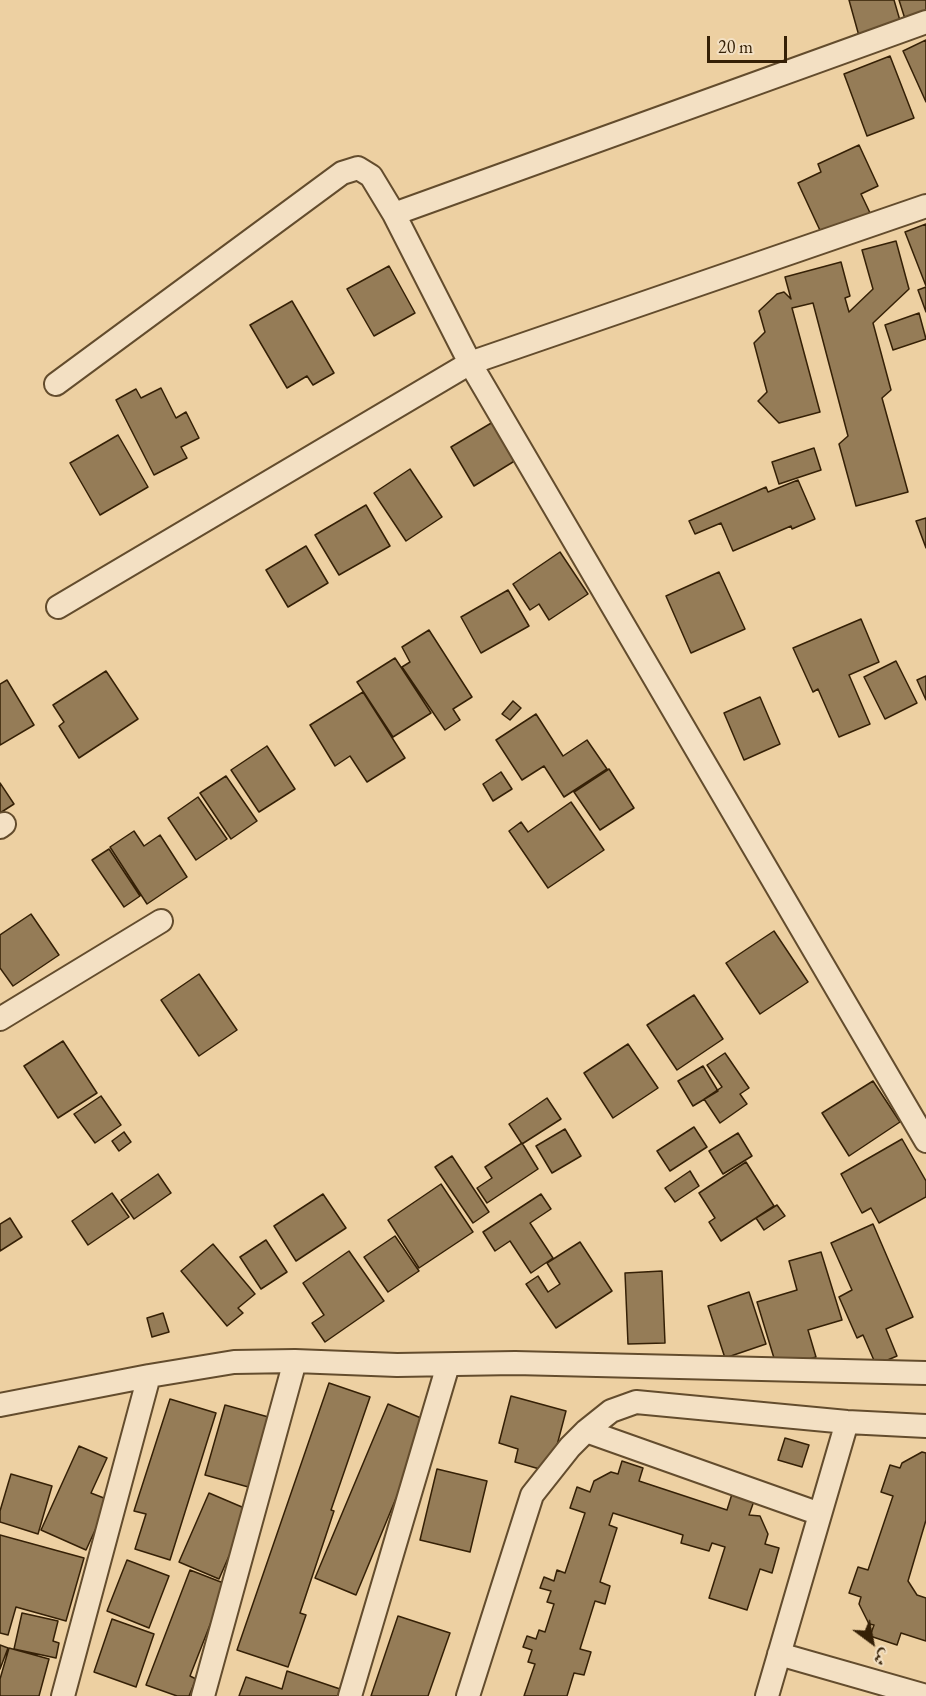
<!DOCTYPE html>
<html>
<head>
<meta charset="utf-8">
<style>
  body { margin:0 }
  #map { position:relative; width:926px; height:1696px; overflow:hidden; background:#edd0a2; font-family:"EB Garamond",Amiri,serif }
  canvas { display:block }
  .north { position:absolute; left:842px; top:1612px; width:60px; height:60px; -webkit-text-stroke:4px #f3e0c3; paint-order:stroke; rotate:148deg; font-size:16px; font-weight:700; line-height:24px; text-align:center; color:#352006 }
  .north::after { content:''; display:block; margin:auto; width:21px; height:27px; background:#352006; clip-path:polygon(50% 0,100% 100%,50% 72%,0 100%) }
  .scale { position:absolute; left:707px; top:36px; width:80px; height:27px; box-sizing:border-box; border:3px solid #352006; border-top:0; padding-left:8px; font-size:18px; line-height:21px; white-space:nowrap; color:#352006; -webkit-text-stroke:4px #f3e0c3; paint-order:stroke }
</style>
</head>
<body>
<div id="map">
<canvas width="926" height="1696"></canvas>
<div class="north">ش</div>
<div class="scale">20 m</div>
</div>
<script>
const context = document.querySelector('canvas').getContext('2d');
context.lineJoin = 'round';
function fillPath(path, color) { context.fillStyle = color; context.fill(path, 'evenodd'); }
const poly = rows => new Path2D(rows.map(r => 'M' + r).join(''));
function trace(path, color, width, dash) { context.strokeStyle = color; context.lineWidth = width; context.lineCap = dash ? 'butt' : 'round'; context.setLineDash(dash || []); context.stroke(path); }
const building = poly([
  [849,0,894,0,901,24,859,36,849,0],
  [899,0,926,0,926,13,905,19,899,0],
  [926,40,926,102,903,51,926,40],
  [890,56,914,118,867,136,844,74,890,56],
  [859,145,878,186,861,194,872,217,824,239,798,183,821,172,818,164,859,145],
  [926,224,926,286,905,232,926,224],
  [896,241,909,289,873,323,891,390,882,398,908,492,856,506,839,444,848,436,813,303,792,308,820,412,779,423,758,401,767,392,754,343,765,332,759,311,777,294,784,292,791,299,785,277,841,262,850,296,845,298,849,312,873,289,862,250,896,241],
  [389,266,415,313,374,336,347,289,389,266],
  [926,287,926,312,918,290,926,287],
  [292,301,334,373,313,385,307,376,287,388,250,325,292,301],
  [919,313,926,339,893,350,885,325,919,313],
  [161,388,176,418,186,412,199,438,181,447,187,458,154,475,116,400,136,389,141,398,161,388],
  [498,419,521,457,474,486,451,447,498,419],
  [118,435,148,487,100,515,70,463,118,435],
  [814,448,821,470,779,484,772,462,814,448],
  [410,469,442,517,406,541,374,493,410,469],
  [798,480,815,519,792,529,791,526,733,551,721,523,695,534,689,521,766,487,768,492,798,480],
  [366,505,390,546,339,575,315,535,366,505],
  [926,518,926,548,916,521,926,518],
  [306,546,328,583,288,607,266,570,306,546],
  [560,552,588,594,549,620,539,604,530,610,513,584,560,552],
  [719,572,745,629,691,653,666,596,719,572],
  [508,590,529,626,481,653,461,617,508,590],
  [861,619,879,662,849,675,870,724,839,737,818,689,813,692,793,648,861,619],
  [429,630,472,697,453,709,460,720,445,730,402,667,410,662,402,647,429,630],
  [395,658,431,713,393,737,357,682,395,658],
  [896,661,917,703,885,719,864,677,896,661],
  [106,671,138,719,79,758,59,726,64,722,53,705,106,671],
  [926,676,926,700,917,680,926,676],
  [7,680,34,725,0,745,0,684,7,680],
  [363,692,405,758,367,782,350,756,335,766,310,725,363,692],
  [760,697,780,744,744,760,724,713,760,697],
  [513,701,521,708,510,720,502,714,513,701],
  [536,714,563,756,587,740,607,769,564,797,544,766,522,780,496,740,536,714],
  [267,746,295,789,259,812,231,770,267,746],
  [609,769,634,808,600,830,574,792,609,769],
  [501,772,512,789,493,801,483,784,501,772],
  [226,776,257,821,231,839,200,793,226,776],
  [0,783,14,804,0,813,0,783],
  [198,797,227,839,196,860,168,818,198,797],
  [571,802,604,850,548,888,509,831,521,822,528,832,571,802],
  [134,831,144,846,160,835,187,877,147,904,110,847,134,831],
  [109,849,140,896,124,907,92,860,109,849],
  [31,914,59,955,13,986,0,968,0,935,31,914],
  [774,931,808,982,760,1014,726,963,774,931],
  [199,974,237,1030,199,1056,161,1000,199,974],
  [694,995,723,1039,677,1070,647,1025,694,995],
  [63,1041,97,1093,58,1118,24,1066,63,1041],
  [628,1044,658,1088,613,1118,584,1073,628,1044],
  [725,1053,749,1088,740,1094,747,1104,720,1123,704,1099,722,1087,707,1065,725,1053],
  [703,1066,718,1091,693,1106,678,1081,703,1066],
  [873,1081,900,1122,849,1156,822,1113,873,1081],
  [101,1096,121,1125,95,1143,74,1114,101,1096],
  [547,1098,561,1119,522,1144,509,1124,547,1098],
  [694,1127,707,1147,670,1171,657,1151,694,1127],
  [565,1129,581,1156,552,1173,536,1146,565,1129],
  [124,1132,131,1142,119,1151,112,1141,124,1132],
  [738,1133,752,1156,723,1174,709,1151,738,1133],
  [902,1139,926,1181,926,1197,879,1223,871,1208,862,1213,841,1174,902,1139],
  [522,1143,538,1169,487,1203,477,1188,492,1178,485,1167,522,1143],
  [452,1156,489,1212,473,1223,435,1167,452,1156],
  [746,1162,774,1206,721,1241,709,1222,715,1218,699,1193,746,1162],
  [690,1171,699,1186,675,1202,665,1188,690,1171],
  [158,1174,171,1193,134,1219,121,1200,158,1174],
  [441,1184,473,1232,419,1268,388,1220,441,1184],
  [112,1193,129,1217,88,1245,72,1221,112,1193],
  [323,1194,346,1228,296,1261,274,1226,323,1194],
  [541,1194,551,1209,530,1223,553,1258,531,1273,510,1241,495,1251,483,1232,541,1194],
  [777,1205,785,1216,764,1230,756,1218,777,1205],
  [10,1218,22,1237,0,1251,0,1224,10,1218],
  [873,1224,913,1317,886,1329,897,1356,876,1365,863,1335,857,1338,839,1297,852,1290,831,1243,873,1224],
  [395,1236,419,1271,388,1292,364,1257,395,1236],
  [266,1240,287,1272,261,1289,240,1257,266,1240],
  [580,1242,612,1291,556,1328,526,1284,538,1276,548,1292,560,1284,547,1263,580,1242],
  [213,1244,255,1294,238,1308,243,1313,227,1326,181,1271,213,1244],
  [349,1251,384,1301,325,1342,312,1323,324,1315,303,1283,349,1251],
  [821,1252,842,1320,808,1330,816,1357,777,1368,757,1302,797,1290,789,1261,821,1252],
  [662,1271,665,1343,628,1344,625,1273,662,1271],
  [749,1292,766,1344,725,1358,708,1306,749,1292],
  [163,1313,169,1332,152,1337,147,1318,163,1313],
  [329,1383,370,1397,331,1510,334,1511,300,1613,306,1615,288,1667,237,1650,329,1383],
  [511,1396,566,1411,550,1472,515,1462,518,1449,499,1443,511,1396],
  [170,1399,216,1413,170,1560,135,1549,146,1514,134,1511,170,1399],
  [388,1404,428,1421,356,1595,315,1578,388,1404],
  [225,1405,272,1418,252,1488,205,1475,225,1405],
  [785,1438,809,1445,802,1467,778,1460,785,1438],
  [79,1446,107,1458,91,1493,109,1500,86,1550,41,1530,79,1446],
  [922,1452,926,1453,926,1520,908,1581,917,1595,926,1598,926,1641,901,1633,897,1645,870,1636,874,1625,869,1624,859,1604,861,1597,849,1593,858,1567,868,1570,893,1496,881,1492,890,1465,900,1468,902,1463,922,1452],
  [622,1461,643,1468,639,1481,727,1510,732,1494,754,1501,749,1515,760,1516,768,1534,765,1544,779,1548,772,1573,760,1569,747,1610,709,1598,725,1547,712,1543,709,1551,681,1543,683,1535,613,1513,609,1525,617,1528,600,1582,610,1586,605,1604,595,1601,580,1649,591,1652,584,1675,574,1673,567,1696,524,1696,535,1664,528,1662,532,1650,523,1647,527,1636,536,1639,539,1630,545,1632,554,1604,547,1602,551,1591,540,1588,544,1577,554,1581,557,1570,565,1573,585,1513,570,1508,577,1487,590,1492,594,1481,611,1472,618,1474,622,1461],
  [437,1469,487,1481,470,1552,420,1540,437,1469],
  [11,1474,52,1486,38,1534,0,1522,0,1511,11,1474],
  [209,1493,249,1510,219,1579,179,1562,209,1493],
  [0,1535,84,1558,66,1621,16,1607,8,1635,0,1633,0,1535],
  [127,1560,169,1576,149,1628,107,1611,127,1560],
  [190,1570,226,1584,190,1676,196,1679,189,1696,177,1696,146,1685,190,1570],
  [22,1613,58,1621,53,1641,59,1643,56,1658,14,1649,22,1613],
  [398,1616,450,1633,428,1696,371,1696,398,1616],
  [112,1619,154,1634,136,1687,94,1672,112,1619],
  [0,1645,8,1648,0,1669,0,1645],
  [9,1648,49,1659,39,1696,0,1696,0,1679,9,1648],
  [287,1671,340,1689,338,1696,239,1696,246,1677,282,1689,287,1671]
]);
fillPath(building, '#957c57');
trace(building, '#352006', 1.5);
const minor = poly([
  [394,214,926,22],
  [56,384,342,173,358,168,371,176,394,214,470,363,926,1141],
  [58,607,470,363,926,206],
  [0,827,4,824],
  [0,1019,161,921],
  [0,1405,149,1376,234,1362,295,1361,397,1365,515,1363,926,1373],
  [586,1431,820,1514],
  [779,1654,926,1696],
  [63,1696,149,1376],
  [203,1696,295,1361],
  [350,1696,448,1365],
  [468,1696,532,1495,570,1447,586,1431,611,1411,636,1402,847,1422,926,1426],
  [767,1696,847,1422]
]);
trace(minor, '#634c2d', 26);
trace(minor, '#f3e0c3', 22);
</script>
</body>
</html>
